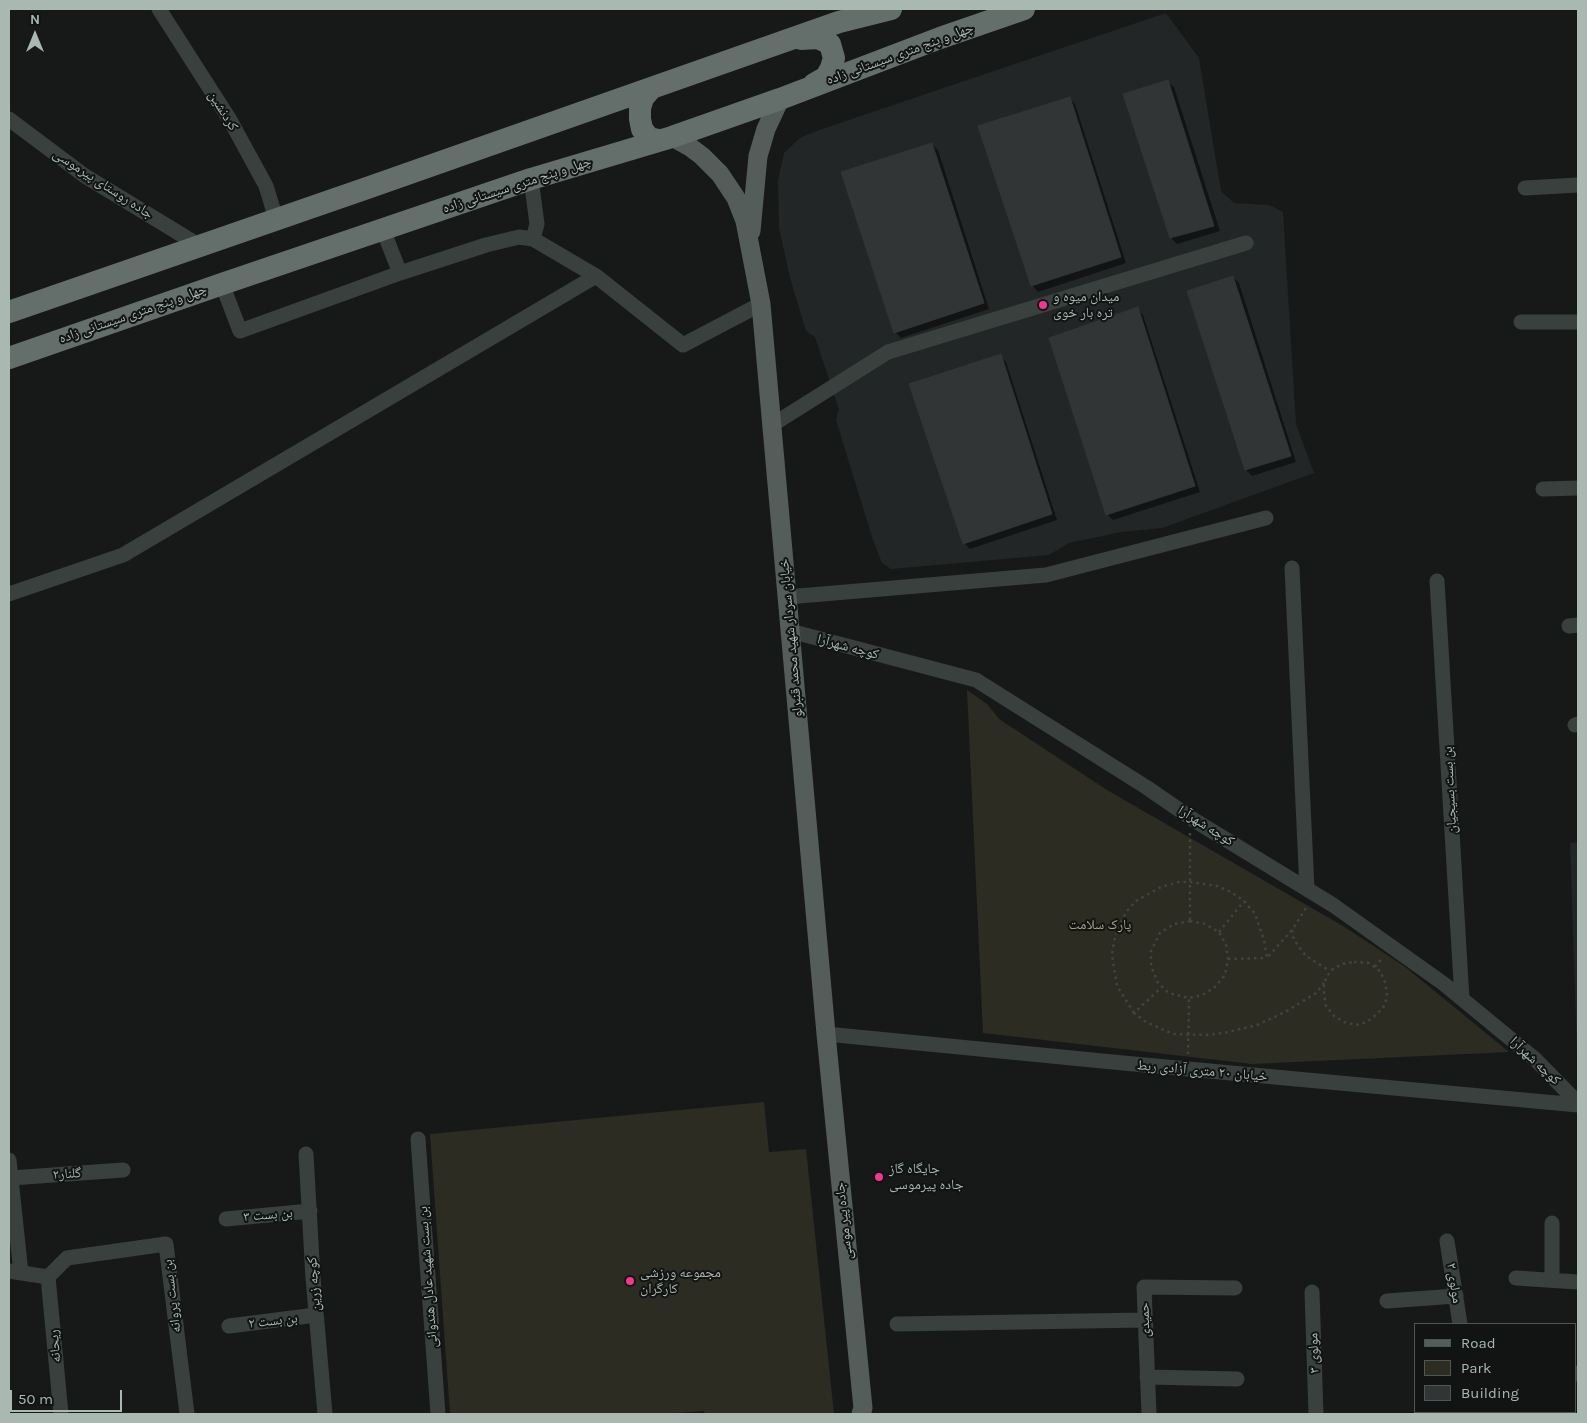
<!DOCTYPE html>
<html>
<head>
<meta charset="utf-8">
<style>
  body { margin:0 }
  #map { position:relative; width:1587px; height:1423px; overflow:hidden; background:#171919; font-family:Karla,sans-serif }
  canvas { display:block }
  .frame { position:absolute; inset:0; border:10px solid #a9b9b2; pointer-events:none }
  .legend { position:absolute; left:1414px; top:1323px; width:162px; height:90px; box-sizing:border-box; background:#121414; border:1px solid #4e5653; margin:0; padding:6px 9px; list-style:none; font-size:15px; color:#a9b9b2 }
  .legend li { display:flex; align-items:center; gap:10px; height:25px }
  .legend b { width:25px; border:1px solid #4e5653 }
  .north { position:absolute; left:10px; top:10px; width:50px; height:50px; -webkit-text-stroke:4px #121414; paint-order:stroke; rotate:0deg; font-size:14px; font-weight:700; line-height:20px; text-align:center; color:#a9b9b2 }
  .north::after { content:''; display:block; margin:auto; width:18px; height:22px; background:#a9b9b2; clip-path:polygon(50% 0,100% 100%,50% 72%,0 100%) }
  .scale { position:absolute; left:10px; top:1390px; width:112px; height:22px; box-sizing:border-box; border:2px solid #a9b9b2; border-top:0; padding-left:6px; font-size:15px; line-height:18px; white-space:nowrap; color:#a9b9b2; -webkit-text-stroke:4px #121414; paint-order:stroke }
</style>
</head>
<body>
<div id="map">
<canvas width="1587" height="1423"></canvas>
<div class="frame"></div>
<ul class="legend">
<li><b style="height:6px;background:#545d5a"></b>Road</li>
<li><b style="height:14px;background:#2c2c23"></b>Park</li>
<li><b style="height:14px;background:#323535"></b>Building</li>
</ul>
<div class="north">N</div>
<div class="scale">50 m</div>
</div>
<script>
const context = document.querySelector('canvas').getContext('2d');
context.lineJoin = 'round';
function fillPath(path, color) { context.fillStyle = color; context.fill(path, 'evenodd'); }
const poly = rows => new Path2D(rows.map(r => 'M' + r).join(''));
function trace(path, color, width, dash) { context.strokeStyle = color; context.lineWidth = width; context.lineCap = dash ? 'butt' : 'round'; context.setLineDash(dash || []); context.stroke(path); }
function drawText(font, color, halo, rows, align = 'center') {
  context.font = font + ' Karla,"Noto Naskh Arabic",sans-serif'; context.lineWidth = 4; context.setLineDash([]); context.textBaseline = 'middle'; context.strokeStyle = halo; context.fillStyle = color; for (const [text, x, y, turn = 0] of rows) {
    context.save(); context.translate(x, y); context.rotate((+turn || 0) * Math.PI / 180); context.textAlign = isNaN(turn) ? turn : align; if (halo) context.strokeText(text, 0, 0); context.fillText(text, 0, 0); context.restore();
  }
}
fillPath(poly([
  [1166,13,1199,58,1221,191,1234,203,1269,205,1283,212,1296,424,1314,473,1162,528,1121,532,1069,543,1049,555,891,569,882,563,873,540,836,420,839,409,815,337,806,331,790,278,779,228,778,180,784,153,800,138,819,130],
  [1578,842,1578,1083,1570,843]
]), '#232626');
fillPath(poly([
  [967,690,987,704,999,719,1107,790,1343,926,1404,966,1509,1052,1252,1064,983,1033],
  [764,1102,769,1152,806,1149,834,1414,705,1414,704,1411,664,1414,450,1414,430,1134]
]), '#2c2c23');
fillPath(poly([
  [1168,82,1174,87,1220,231,1177,244,1171,238],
  [1069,98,1075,104,1126,263,1038,292,1033,286,980,127],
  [932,144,938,150,989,309,901,338,895,332],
  [1233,277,1239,283,1296,462,1252,476,1246,470,1189,291],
  [1137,309,1143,315,1200,492,1113,520,1107,514],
  [1000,356,1006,362,1057,520,970,549,964,543]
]), '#0007');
const building = poly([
  [1168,80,1214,226,1170,238,1123,94,1168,80],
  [1070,97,1121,257,1031,286,978,126,1070,97],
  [932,143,984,303,894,333,841,172,932,143],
  [1233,276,1291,456,1245,470,1187,291,1233,276],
  [1138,307,1195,486,1106,515,1049,338,1138,307],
  [1001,354,1052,514,963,544,909,384,1001,354]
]);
fillPath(building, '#323535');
trace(building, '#313535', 1);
trace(poly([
  [1190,833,1190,920],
  [1190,921,1205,924,1219,932,1226,945,1228,959,1225,975,1214,988,1202,995,1189,998,1169,993,1158,983,1151,966,1151,951,1160,933,1174,924,1190,921],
  [1292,930,1294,940,1306,956,1330,971],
  [1219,932,1244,901],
  [1228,959,1267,958],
  [1354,962,1369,963,1380,971,1385,982,1387,994,1385,1005,1378,1013,1367,1022,1356,1025,1344,1022,1334,1016,1326,1006,1324,994,1324,983,1330,971,1342,964,1354,962],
  [1375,967,1383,957],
  [1163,986,1134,1013,1146,1022,1173,1034,1206,1035,1224,1033,1257,1025,1287,1011,1316,993,1324,983],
  [1134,1013,1117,986,1112,955,1114,941,1119,926,1127,911,1136,901,1161,887,1179,882,1190,882,1204,884,1217,886,1231,892,1244,901,1255,914,1264,940,1267,958,1292,930,1308,905],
  [1188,1054,1189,998]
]), '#3e4542', 2.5, [2.5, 4]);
trace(poly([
  [159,9,230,120,266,186,276,219],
  [9,119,85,176,200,246],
  [531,179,537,224,533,239],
  [1525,188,1578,185],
  [383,230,400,273],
  [222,284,240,331,400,273,486,245,519,237,533,239,596,276],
  [1521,322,1578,322],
  [772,425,888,352,1246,243],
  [1543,489,1578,488],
  [1292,568,1307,889],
  [1437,581,1462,999],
  [9,594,123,555,596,276,683,345,761,304],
  [787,597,1046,575,1266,518],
  [1569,626,1578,625],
  [790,631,976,680,1146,787,1194,820,1333,905,1444,984,1535,1059,1578,1103],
  [1575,725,1578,724],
  [826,1034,1123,1063,1578,1105],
  [418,1139,438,1414],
  [306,1154,313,1278,325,1414],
  [9,1160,21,1273],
  [11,1178,123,1170],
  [226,1219,310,1211],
  [1552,1223,1552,1280],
  [1447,1241,1460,1324],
  [9,1271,48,1277],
  [48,1277,67,1258,166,1244,187,1414],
  [48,1277,61,1414],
  [1516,1278,1578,1282],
  [1312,1292,1316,1414],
  [1387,1301,1456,1296],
  [897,1324,1145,1320],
  [229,1326,316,1315],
  [1576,1374,1578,1373],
  [1147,1377,1237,1379],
  [1473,1412,1474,1414],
  [1519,1412,1519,1414],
  [1149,1414,1144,1287,1235,1288]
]), '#3a403e', 15);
trace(poly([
  [672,137,690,147,702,156,720,174,736,198,745,221,761,304,826,1034,863,1408,861,1414],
  [751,231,758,156,766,129,780,99]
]), '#545d5a', 19);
trace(poly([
  [801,39,818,38,830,44,834,58,831,68,826,77,814,84],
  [650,90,643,98,640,108,640,119,642,129,649,138,658,140],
  [9,312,370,187,839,22,891,9],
  [9,358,222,284,531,179,672,137,780,99,940,38,1024,9]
]), '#646f6b', 22);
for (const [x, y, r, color] of [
  [1043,305,5,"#f3368e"],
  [879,1177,5,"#f3368e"],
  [630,1281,5,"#f3368e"]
]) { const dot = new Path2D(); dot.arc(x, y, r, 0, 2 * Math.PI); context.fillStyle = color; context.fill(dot); trace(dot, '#121414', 2); }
drawText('14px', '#a9b9b2', '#121414', [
  ["چهل و پنج متری سیستانی زاده",900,54,-20],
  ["کردنشین",223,111,58],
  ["جاده روستای پیرموسی",103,184,33],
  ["چهل و پنج متری سیستانی زاده",517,185,-18],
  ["چهل و پنج متری سیستانی زاده",133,314,-19],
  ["خیابان سردار شهید محمد قنبرلو",791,638,-95],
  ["کوچه شهرآرا",848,647,15],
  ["بن بست بسیجیان",1450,790,-93],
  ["کوچه شهرآرا",1206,826,32],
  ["کوچه شهرآرا",1535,1061,43],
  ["خیابان ۲۰ متری آزادی ربط",1202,1071,5],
  ["گلنار۲",67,1174,-4],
  ["بن بست ۳",268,1215,-5],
  ["جاده پیر موسی",844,1221,-96],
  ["بن بست شهید عادل هندوانی",428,1277,-94],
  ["مولوی ۲",1454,1283,81],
  ["کوچه زرین",314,1284,-94],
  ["بن بست پروانه",172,1296,-97],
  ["حمیدی",1145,1320,-92],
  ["بن بست ۲",273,1321,-7],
  ["ریحانه",55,1346,-95],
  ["مولوی ۳",1314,1353,-92]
]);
drawText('14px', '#a9b9b2', '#121414', [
  ["میدان میوه و",1053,297],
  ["تره بار خوی",1053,313],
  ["جایگاه گاز",889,1169],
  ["جاده پیرموسی",889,1185],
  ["مجموعه ورزشی",640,1273],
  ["کارگران",640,1289]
], 'left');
drawText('14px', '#a4a280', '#121414', [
  ["پارک سلامت",1100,925]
]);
</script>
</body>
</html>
